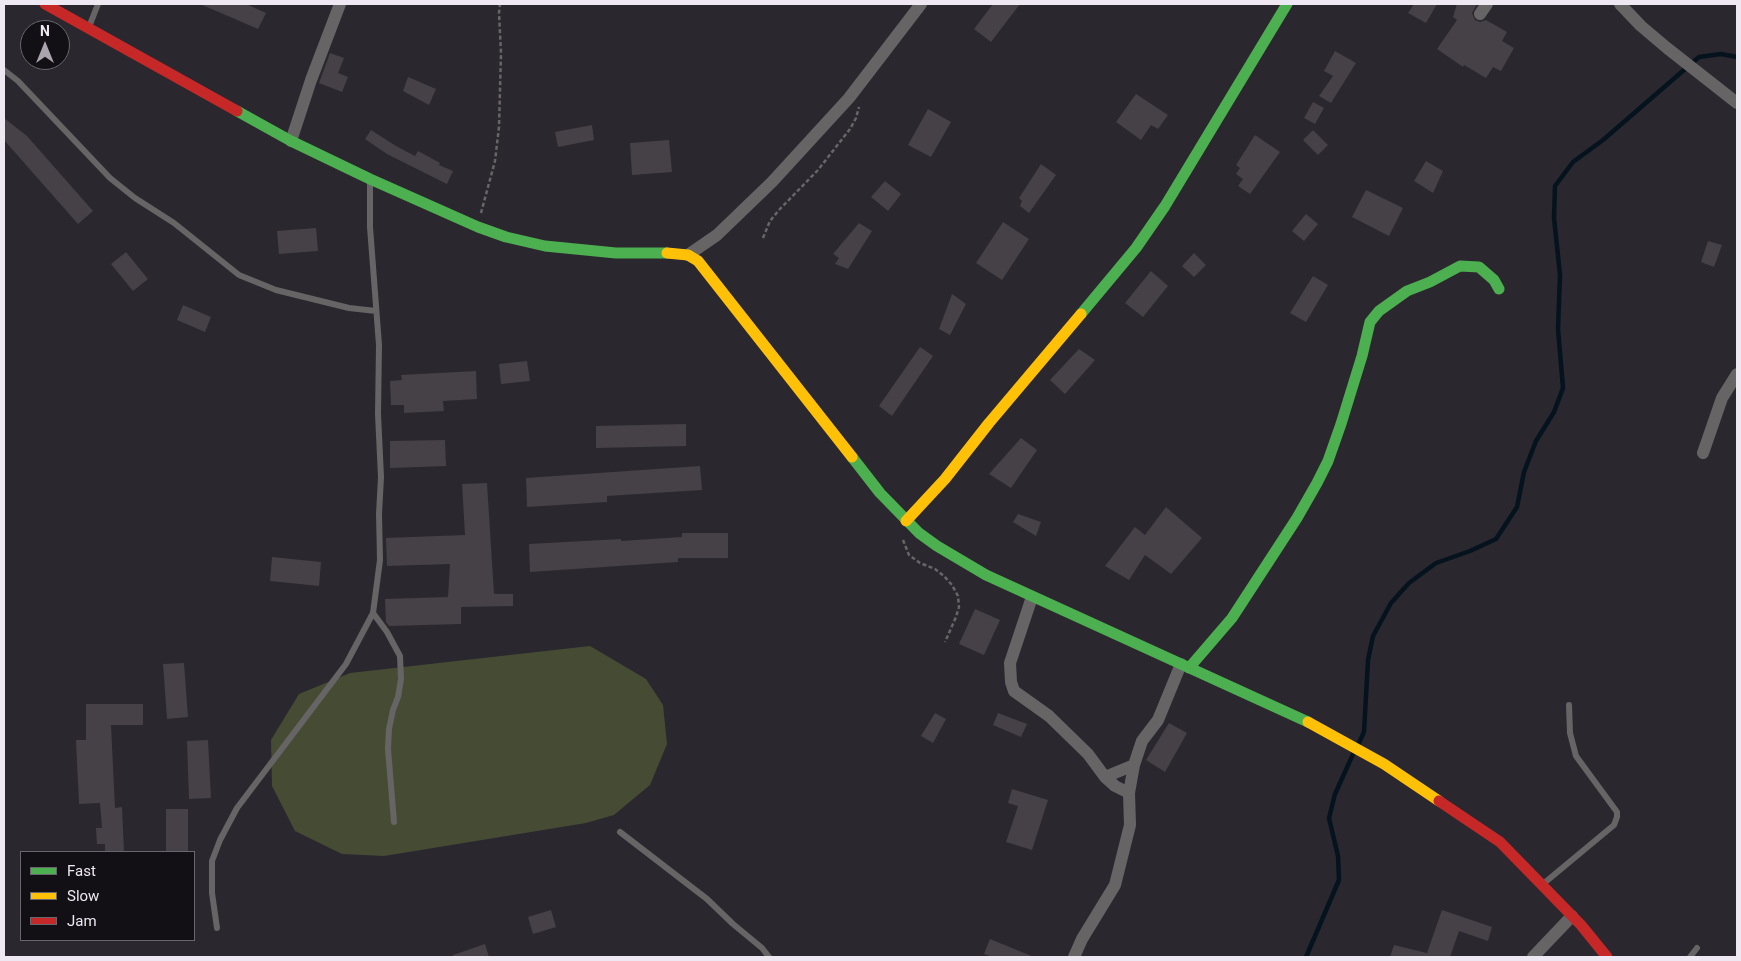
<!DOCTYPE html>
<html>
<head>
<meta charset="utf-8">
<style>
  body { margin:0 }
  #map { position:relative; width:1741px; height:961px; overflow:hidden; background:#2b272e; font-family:Roboto,sans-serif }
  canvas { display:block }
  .frame { position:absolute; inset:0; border:5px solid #ede8f1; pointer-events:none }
  .legend { position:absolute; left:20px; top:851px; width:175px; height:90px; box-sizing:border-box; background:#120f15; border:1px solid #6a666d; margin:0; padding:6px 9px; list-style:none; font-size:15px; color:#ede8f1 }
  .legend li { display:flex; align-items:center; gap:10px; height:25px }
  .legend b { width:25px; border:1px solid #6a666d }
  .north { position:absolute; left:20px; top:20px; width:50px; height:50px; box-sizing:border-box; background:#120f15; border:1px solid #6a666d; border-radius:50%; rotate:0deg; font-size:14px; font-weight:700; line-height:20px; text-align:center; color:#ede8f1 }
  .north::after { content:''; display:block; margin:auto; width:18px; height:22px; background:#a9a4ad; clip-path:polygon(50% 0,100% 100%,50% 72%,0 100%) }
</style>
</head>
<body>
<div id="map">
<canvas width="1741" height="961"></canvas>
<div class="frame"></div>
<ul class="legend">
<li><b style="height:6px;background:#4caf50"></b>Fast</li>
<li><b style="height:6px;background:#ffc107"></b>Slow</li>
<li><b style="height:6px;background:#c62828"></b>Jam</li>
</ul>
<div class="north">N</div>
</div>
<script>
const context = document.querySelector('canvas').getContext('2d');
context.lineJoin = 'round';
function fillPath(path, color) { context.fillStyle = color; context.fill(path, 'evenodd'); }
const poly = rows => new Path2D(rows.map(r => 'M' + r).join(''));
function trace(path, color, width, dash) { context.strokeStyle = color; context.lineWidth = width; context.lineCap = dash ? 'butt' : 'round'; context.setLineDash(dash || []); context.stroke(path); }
fillPath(poly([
  [590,646,646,679,663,705,667,744,650,785,614,815,586,823,384,856,342,854,295,831,272,786,271,740,299,694,350,673]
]), '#464c34');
trace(poly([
  [1358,745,1364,732,1368,660,1373,636,1391,603,1409,583,1436,563,1470,551,1496,539,1517,507,1524,472,1536,441,1554,412,1563,388,1558,329,1560,275,1554,218,1555,186,1573,162,1603,140,1699,57,1721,54,1737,57],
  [1306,957,1339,880,1338,856,1329,818,1335,794,1354,752]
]), '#05131e', 4.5);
fillPath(poly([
  [200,4,246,4,266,13,258,29],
  [993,4,1020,4,991,42,974,29],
  [1414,4,1437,4,1426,23,1408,13],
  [1457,4,1477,4,1472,13,1475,20,1480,22,1486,20,1507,32,1502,41,1514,48,1501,71,1493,67,1486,78,1464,65,1463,67,1437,49,1457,20,1453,17],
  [1335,51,1356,63,1331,103,1319,96,1333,76,1324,71],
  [330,53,344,58,338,73,348,77,342,92,319,83],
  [408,77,436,89,429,105,403,91],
  [1136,94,1168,115,1158,129,1151,125,1141,140,1116,122],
  [1313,102,1324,108,1315,124,1304,118],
  [928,109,951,122,931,157,908,145],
  [4,118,27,136,93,211,78,224,4,140],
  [592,125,594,140,558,147,555,132],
  [371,130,396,146,415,156,418,151,440,163,439,165,453,171,447,184,387,154,365,139],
  [1313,130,1328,145,1318,155,1303,140],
  [1255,135,1280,152,1250,194,1238,186,1243,179,1236,174,1240,168,1236,165],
  [669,140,672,172,632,175,630,143],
  [1426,161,1443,171,1433,193,1414,181],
  [1041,164,1056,175,1029,213,1020,206,1022,201,1019,198],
  [885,181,901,194,888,211,871,197],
  [1366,190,1403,208,1389,236,1352,217],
  [1306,214,1318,224,1304,241,1292,231],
  [1003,222,1029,239,1002,280,976,263],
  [859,223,872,231,848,269,835,264,839,258,833,254],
  [316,228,318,251,279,254,277,231],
  [1708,241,1722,245,1714,267,1701,262],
  [126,252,148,279,133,291,111,264],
  [1194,253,1206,265,1194,277,1182,266],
  [1151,271,1168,286,1143,317,1125,303],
  [1313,276,1328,285,1306,322,1290,313],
  [952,294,966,304,950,335,939,329],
  [183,305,211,317,205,332,177,320],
  [920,347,933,356,892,416,879,406],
  [1079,349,1095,360,1065,394,1050,380],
  [527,361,530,381,501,384,499,364],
  [476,371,477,399,443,401,444,411,404,413,404,405,391,405,390,381,402,380,401,375],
  [686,424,686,446,596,448,596,426],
  [1021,438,1037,450,1011,488,989,474],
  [445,440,446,466,390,468,390,441],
  [700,466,702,490,607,496,607,502,527,507,526,478],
  [487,483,494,594,513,594,513,606,461,607,461,624,389,626,386,622,385,599,448,597,450,564,387,566,386,538,465,535,462,484],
  [1166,507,1202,538,1171,574,1145,555,1129,580,1105,566,1135,527,1145,535],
  [1018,514,1041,522,1036,536,1013,522],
  [682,533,728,533,728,558,678,558,678,562,530,572,529,544,621,539,621,541,682,537],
  [272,557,321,562,319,586,270,581],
  [975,609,1000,620,984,655,959,644],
  [184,663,188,717,167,719,163,664],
  [86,704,143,704,143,725,111,725,115,808,122,807,124,852,105,852,105,844,97,844,96,828,102,828,100,803,79,804,76,740,86,740],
  [935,713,946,719,933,743,921,736],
  [998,713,1027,724,1021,737,993,725],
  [1169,723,1187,733,1165,772,1146,760],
  [208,740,211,798,189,799,187,741],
  [1012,789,1048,800,1032,850,1006,842,1018,806,1008,803],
  [166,809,188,809,188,852,166,852],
  [551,910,556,927,533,934,528,917],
  [1442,910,1492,927,1488,941,1459,931,1450,957,1390,957,1394,945,1427,953],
  [990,939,1034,957,993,957,984,954],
  [485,944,489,957,453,957,453,955]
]), '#454146');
trace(poly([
  [481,213,495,161,499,127,501,53,499,13,500,4],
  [763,238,770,221,779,210,818,170,850,129,856,118,859,107],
  [903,540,909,555,920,563,935,569,944,576,952,585,958,596,959,607,956,617,945,642]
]), '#686568', 2.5, [4, 2.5]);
trace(poly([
  [89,27,98,4],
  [4,70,18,81,110,178,135,198,174,223,239,275,276,290,349,308,376,311],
  [373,613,387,632,400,656,401,679,398,697,393,710,389,729,388,749,394,822],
  [620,832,707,899,733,924,762,948,769,957],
  [1543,884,1614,825,1617,817,1617,812,1576,756,1570,733,1569,705],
  [217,928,212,893,212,861,220,840,237,808,346,664,373,613,380,560,379,514,381,477,378,414,379,345,370,227,370,180],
  [1690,957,1697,948]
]), '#666464', 6);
trace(poly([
  [1620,4,1641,26,1667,48,1737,103],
  [1480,14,1487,4],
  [291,141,311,80,340,4],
  [688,255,717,235,772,182,849,98,921,4],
  [1703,453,1722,398,1737,374],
  [1032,597,1010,663,1011,682,1014,691,1049,716,1088,754,1105,777,1115,786,1129,793],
  [1105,777,1134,765],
  [1074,957,1082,939,1115,885,1130,825,1129,793,1134,765,1142,741,1158,720,1181,664],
  [1533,957,1572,916]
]), '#666464', 12);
trace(poly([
  [237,111,291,141,370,179,478,227,506,237,545,246,616,253,667,253],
  [1081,314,1136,248,1165,206,1287,4],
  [852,457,880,493,919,533,937,546,986,575,1308,722],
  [1189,668,1232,618,1297,518,1317,483,1328,461,1341,424,1362,356,1370,322,1379,311,1407,291,1430,282,1460,266,1479,267,1494,280,1499,289]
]), '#4caf50', 11);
trace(poly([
  [667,253,688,255,698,261,852,457],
  [906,521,945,479,989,423,1081,314],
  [1308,722,1384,764,1439,801]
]), '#ffc107', 11);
trace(poly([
  [45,4,237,111],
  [1439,801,1500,842,1581,925,1607,957]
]), '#c62828', 11);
</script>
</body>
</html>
